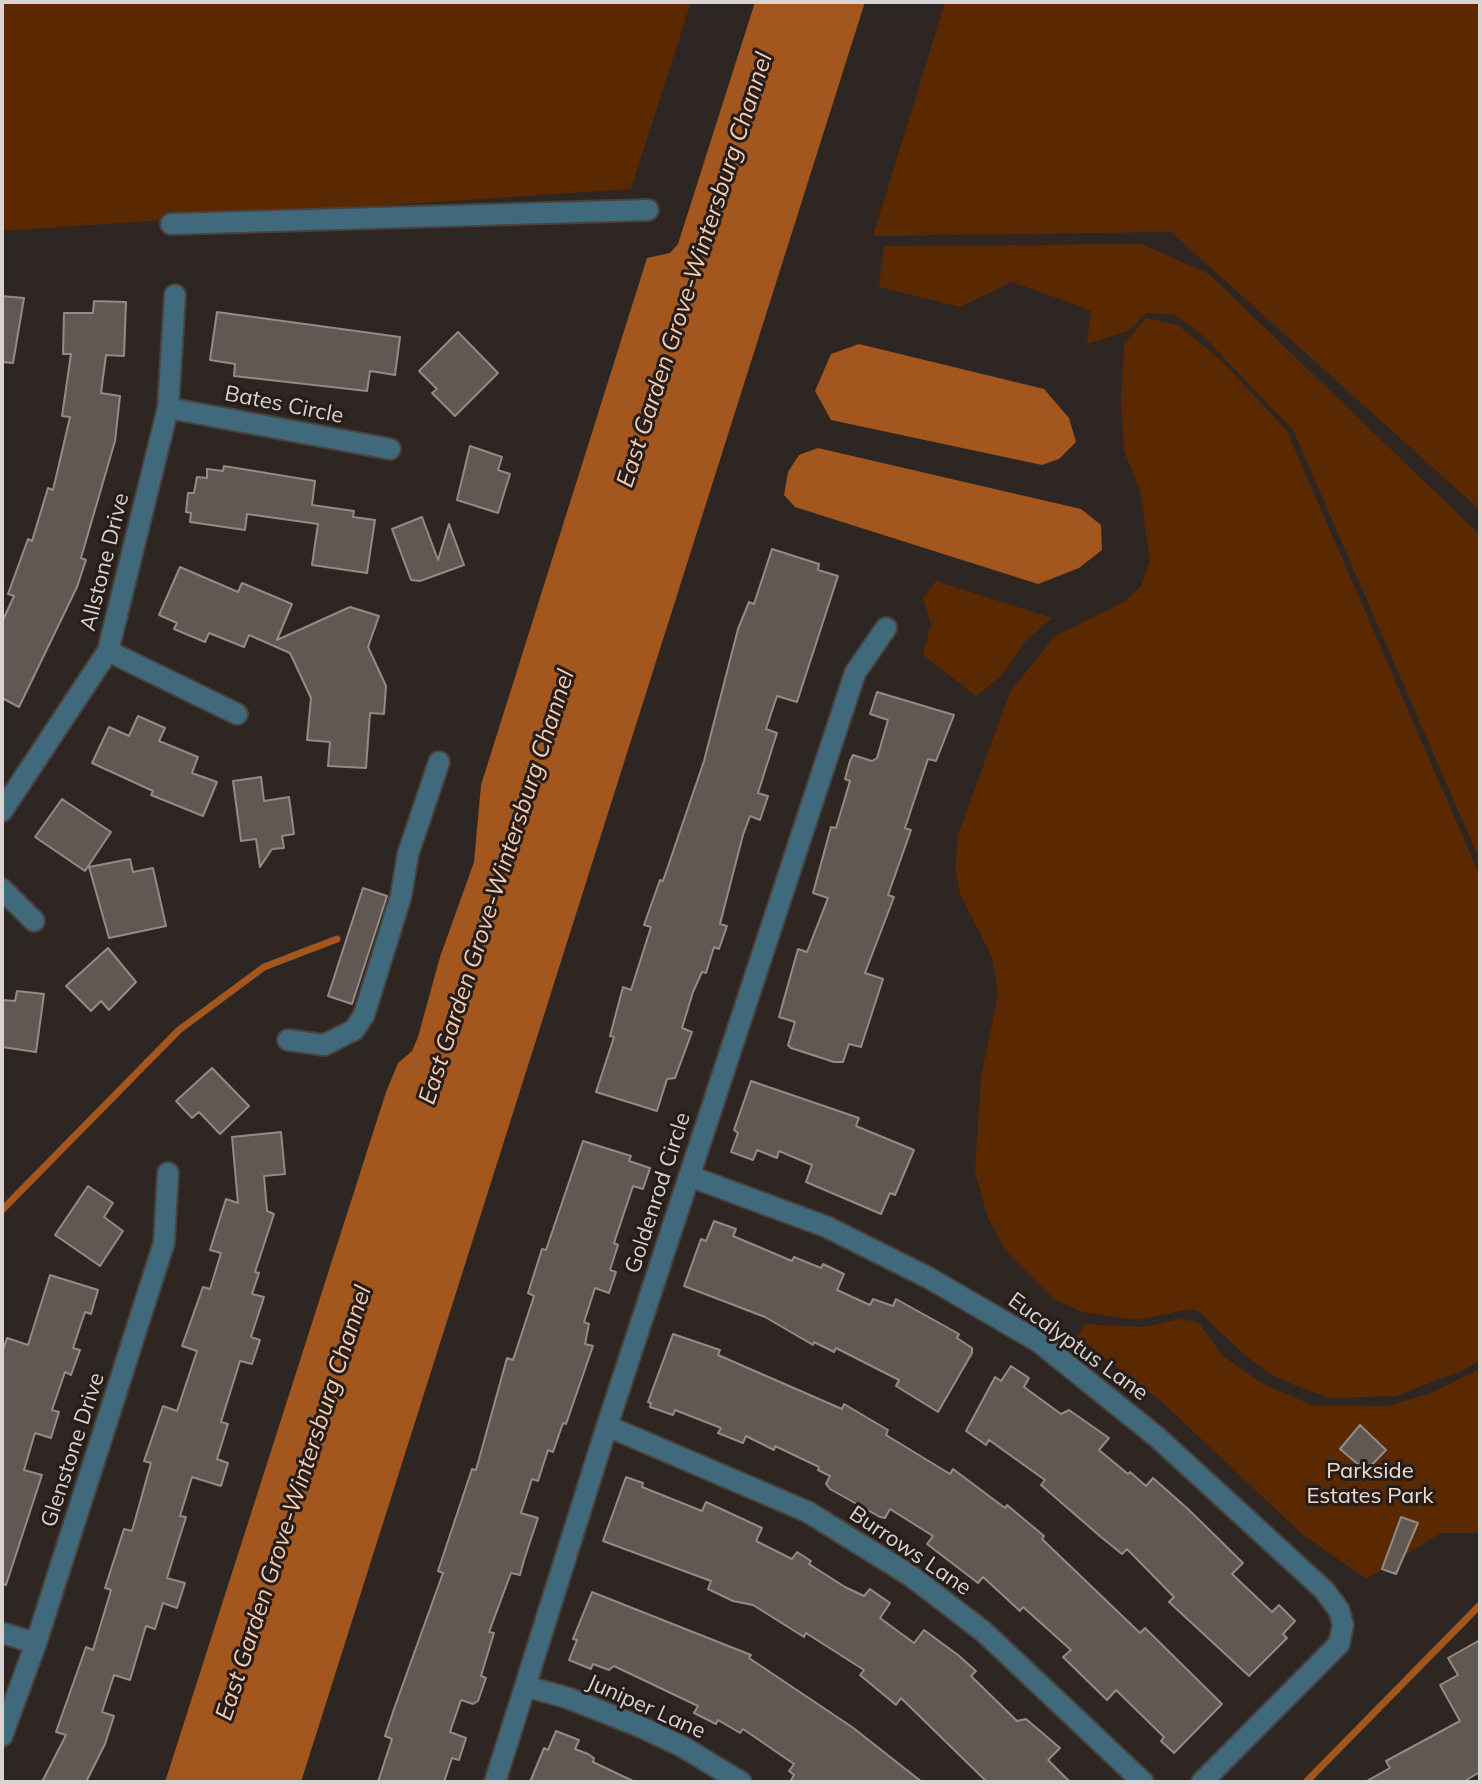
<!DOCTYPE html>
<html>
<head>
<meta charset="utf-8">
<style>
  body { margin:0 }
  #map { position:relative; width:1482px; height:1784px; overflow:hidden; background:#2e2622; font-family:Mulish,sans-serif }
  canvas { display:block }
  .frame { position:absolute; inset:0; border:4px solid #d9d4d1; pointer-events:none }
</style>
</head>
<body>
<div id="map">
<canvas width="1482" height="1784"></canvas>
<div class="frame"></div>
</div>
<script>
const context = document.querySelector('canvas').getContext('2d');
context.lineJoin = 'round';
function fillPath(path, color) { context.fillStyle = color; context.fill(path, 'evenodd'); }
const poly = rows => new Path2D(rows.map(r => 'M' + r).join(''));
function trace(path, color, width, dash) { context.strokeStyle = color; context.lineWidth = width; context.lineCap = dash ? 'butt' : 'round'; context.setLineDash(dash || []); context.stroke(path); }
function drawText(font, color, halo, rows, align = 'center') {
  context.font = font + ' Mulish,sans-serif'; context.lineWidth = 6; context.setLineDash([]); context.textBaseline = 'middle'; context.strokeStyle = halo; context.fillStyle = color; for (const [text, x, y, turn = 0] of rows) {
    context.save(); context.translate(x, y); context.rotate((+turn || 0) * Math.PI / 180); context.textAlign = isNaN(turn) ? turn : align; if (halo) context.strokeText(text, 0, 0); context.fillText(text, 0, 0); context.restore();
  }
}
fillPath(poly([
  [2,2,691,2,631,189,2,231],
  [945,2,1480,2,1480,510,1171,232,873,236],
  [1142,244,1209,274,1480,535,1480,861,1293,430,1202,335,1175,315,1147,313,1128,331,1087,344,1091,310,1012,282,960,307,879,287,884,246],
  [1146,318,1178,325,1222,361,1287,431,1480,876,1480,1360,1464,1370,1396,1396,1330,1398,1299,1387,1275,1377,1247,1357,1199,1312,1190,1309,1136,1320,1082,1312,1054,1299,1005,1250,987,1216,975,1171,981,1076,998,994,992,957,960,894,955,868,958,835,1010,692,1055,636,1124,602,1141,586,1150,560,1140,490,1124,451,1121,401,1124,345],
  [936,581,1052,618,1025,642,1000,677,976,696,923,655,931,625,923,598],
  [1180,1319,1198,1322,1223,1356,1263,1384,1312,1405,1388,1406,1431,1393,1480,1369,1480,1533,1441,1533,1366,1579,1302,1534,1162,1402,1077,1336,1085,1324,1145,1327]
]), '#5a2902');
fillPath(poly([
  [755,2,865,2,301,1782,165,1782,386,1092,398,1063,412,1051,418,1037,440,957,474,862,481,785,647,258,670,253,678,244],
  [859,344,1044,389,1069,418,1076,442,1059,459,1042,465,831,420,815,391,831,354],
  [818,448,1081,509,1101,525,1102,550,1079,568,1038,584,795,507,784,495,788,472,799,455]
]), '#a3561d');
trace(poly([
  [2,1210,179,1030,264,967,337,939],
  [1306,1782,1480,1605]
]), '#a3561d', 7);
const building = poly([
  [2,296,24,298,13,363,2,362,2,296],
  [94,301,126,302,124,356,106,355,101,393,120,396,115,441,81,558,86,560,77,587,19,707,2,698,2,622,14,596,8,594,28,539,32,541,48,488,53,490,70,417,62,416,71,354,63,354,64,313,93,313,94,301],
  [217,312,400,337,395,375,370,371,367,391,234,376,235,364,210,360,217,312],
  [458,332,498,373,455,416,432,393,437,389,419,371,458,332],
  [470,446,502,457,498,470,510,474,498,513,457,500,470,446],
  [224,466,315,481,312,505,354,511,353,517,375,520,367,573,312,565,318,524,247,514,245,530,190,522,191,513,186,512,188,493,194,493,197,477,207,478,207,469,223,471,224,466],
  [422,517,438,560,449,524,464,565,420,581,411,580,392,529,422,517],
  [772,549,819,564,818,570,838,576,797,702,777,696,766,729,777,733,758,793,768,796,760,820,750,816,743,835,720,924,727,926,719,949,714,947,706,973,702,972,693,992,682,1028,692,1032,675,1078,667,1079,657,1111,596,1092,614,1037,610,1036,623,987,631,990,651,927,644,925,660,880,663,881,704,761,738,629,749,602,754,604,772,549],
  [180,567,238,592,242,583,292,604,277,640,350,607,379,616,368,647,386,686,384,714,370,713,366,768,328,766,330,742,307,740,311,698,290,653,249,635,244,647,209,633,205,642,174,629,177,623,159,615,180,567],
  [877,692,954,715,936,761,928,759,905,828,911,830,888,895,894,897,865,973,883,979,861,1047,849,1044,843,1062,834,1062,791,1048,788,1045,795,1022,779,1017,798,949,807,952,828,898,813,893,831,827,836,828,850,781,845,779,850,761,853,755,872,761,877,758,888,720,870,714,877,692],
  [138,716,165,728,159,741,198,757,192,773,217,782,203,816,151,795,153,791,92,763,109,727,129,736,138,716],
  [261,777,264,801,289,797,294,834,282,836,284,848,272,849,260,867,256,839,241,841,233,781,261,777],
  [62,799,111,832,85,871,35,837,62,799],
  [130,859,133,872,153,868,166,926,109,938,89,867,130,859],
  [363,888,387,896,352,1004,328,996,363,888],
  [108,948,136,982,109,1010,101,1001,91,1011,66,986,108,948],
  [17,991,44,994,36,1052,2,1047,2,1000,15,1001,17,991],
  [212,1068,249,1106,220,1134,199,1112,192,1118,176,1101,212,1068],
  [751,1081,859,1118,856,1126,914,1150,895,1195,890,1193,881,1214,806,1182,812,1165,779,1151,777,1158,757,1150,753,1160,731,1152,738,1133,734,1130,751,1081],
  [281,1132,285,1174,264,1176,267,1211,274,1214,255,1272,259,1273,252,1294,264,1297,251,1337,260,1340,252,1364,240,1361,221,1422,228,1424,217,1459,228,1463,221,1486,192,1477,180,1516,186,1517,167,1578,185,1583,177,1608,163,1603,155,1629,146,1626,130,1680,114,1675,102,1712,114,1716,105,1744,86,1782,42,1782,66,1735,56,1732,86,1647,93,1650,111,1590,105,1588,124,1529,132,1531,151,1463,144,1461,163,1406,177,1411,197,1351,182,1346,203,1287,210,1289,221,1253,210,1250,226,1199,238,1203,232,1137,281,1132],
  [583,1141,631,1156,629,1161,650,1168,643,1189,633,1186,614,1243,618,1245,610,1270,616,1272,609,1293,595,1288,584,1322,589,1324,585,1344,593,1346,566,1424,563,1423,553,1452,548,1450,538,1481,532,1479,521,1513,538,1518,524,1560,520,1575,511,1573,489,1632,494,1633,481,1676,486,1678,478,1701,473,1704,461,1700,450,1732,466,1738,459,1760,452,1758,444,1782,378,1782,392,1739,385,1736,394,1709,443,1573,438,1571,472,1469,476,1470,507,1358,513,1360,534,1296,528,1293,542,1249,546,1250,583,1141],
  [88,1186,113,1203,104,1217,123,1231,100,1266,55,1235,88,1186],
  [714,1221,736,1229,733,1236,792,1261,794,1257,821,1268,823,1264,844,1274,837,1290,870,1305,873,1299,893,1306,896,1299,959,1334,957,1338,972,1348,972,1353,938,1412,896,1386,899,1380,836,1348,834,1352,814,1342,813,1345,765,1317,684,1286,701,1239,706,1241,714,1221],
  [50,1275,98,1290,91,1314,85,1312,73,1348,80,1350,71,1375,65,1372,52,1410,59,1412,51,1438,35,1433,24,1470,42,1475,6,1585,2,1584,2,1353,7,1338,28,1345,50,1275],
  [673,1334,720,1350,718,1355,842,1409,844,1404,888,1430,886,1435,950,1474,953,1469,1005,1508,1007,1505,1044,1536,1042,1539,1140,1633,1145,1628,1222,1704,1174,1753,1161,1741,1164,1737,1116,1690,1107,1700,1063,1657,1071,1650,1023,1607,1020,1611,983,1577,978,1583,927,1544,933,1536,890,1509,885,1518,880,1517,830,1489,826,1484,830,1476,818,1470,819,1467,775,1446,774,1450,746,1436,743,1443,718,1433,721,1428,675,1410,673,1415,650,1407,651,1403,648,1402,673,1334],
  [1011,1366,1029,1378,1024,1387,1061,1414,1069,1410,1109,1438,1099,1450,1128,1474,1130,1472,1146,1486,1153,1478,1188,1509,1243,1563,1232,1574,1272,1612,1279,1605,1295,1621,1283,1634,1287,1638,1249,1676,1169,1602,1174,1597,1127,1549,1122,1554,1101,1537,1041,1485,1045,1480,989,1440,986,1445,966,1431,995,1377,1001,1381,1011,1366],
  [1360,1425,1386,1450,1366,1471,1340,1449,1360,1425],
  [626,1477,643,1483,642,1487,702,1511,706,1502,745,1520,762,1528,756,1541,792,1559,797,1552,811,1561,809,1564,845,1587,864,1596,870,1589,890,1603,880,1618,914,1643,924,1630,958,1655,976,1671,971,1676,1017,1721,1026,1719,1060,1748,1048,1760,1070,1782,987,1782,901,1698,896,1705,860,1675,864,1670,806,1633,804,1637,753,1605,733,1601,708,1589,711,1581,603,1541,626,1477],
  [1401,1517,1418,1523,1396,1574,1382,1569,1401,1517],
  [592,1592,751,1655,749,1658,852,1727,922,1782,790,1782,794,1775,789,1771,794,1764,743,1729,740,1733,718,1720,716,1724,694,1713,698,1706,614,1666,609,1670,593,1664,591,1669,569,1660,577,1640,573,1639,592,1592],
  [1480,1640,1480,1772,1463,1782,1365,1782,1390,1768,1386,1761,1460,1721,1440,1685,1458,1675,1448,1658,1480,1640],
  [556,1731,579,1740,575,1749,588,1754,594,1758,593,1762,635,1782,530,1782,544,1748,548,1750,556,1731]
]);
fillPath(building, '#615853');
trace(building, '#948b85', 2);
const minor = poly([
  [171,224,648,210],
  [168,408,390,449],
  [108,651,237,714],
  [2,811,108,651,168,408,175,295],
  [2,889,34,921],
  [288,1040,324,1045,354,1030,364,1015,401,896,408,854,439,762],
  [689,1176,827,1227,929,1278,1039,1342,1157,1437,1324,1590,1339,1610,1343,1625,1339,1644,1202,1782],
  [607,1426,808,1512,911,1576,984,1632,1143,1782],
  [2,1633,36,1643],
  [528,1687,568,1698,641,1727,683,1747,741,1782],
  [2,1736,36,1643,164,1243,168,1173],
  [495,1782,607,1426,855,673,886,628]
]);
trace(minor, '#49423e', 24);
trace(minor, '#41697c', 20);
drawText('22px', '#d9d4d1', '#241d19', [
  ["Bates Circle",284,405,11],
  ["Allstone Drive",105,562,-76],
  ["Goldenrod Circle",658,1193,-72],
  ["Eucalyptus Lane",1078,1347,36],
  ["Glenstone Drive",73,1450,-72],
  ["Burrows Lane",910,1551,34],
  ["Juniper Lane",646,1707,24]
]);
drawText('22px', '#f2dccf', '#241d19', [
  ["Parkside",1370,1471],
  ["Estates Park",1370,1496]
]);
drawText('italic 24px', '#f8ccb2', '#241d19', [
  ["East Garden Grove-Wintersburg Channel",695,270,-72],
  ["East Garden Grove-Wintersburg Channel",497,887,-72],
  ["East Garden Grove-Wintersburg Channel",294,1503,-72]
]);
</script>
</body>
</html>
